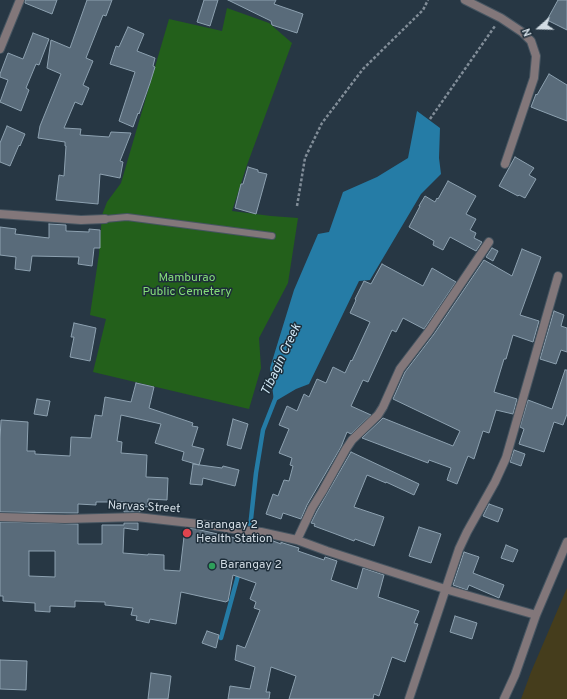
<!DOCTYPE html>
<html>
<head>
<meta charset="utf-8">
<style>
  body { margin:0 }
  #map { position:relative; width:567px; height:699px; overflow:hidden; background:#273744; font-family:Overpass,sans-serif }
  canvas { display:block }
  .north { position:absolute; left:519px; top:8px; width:40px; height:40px; -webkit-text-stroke:3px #1d2d39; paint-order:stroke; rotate:250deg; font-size:11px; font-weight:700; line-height:16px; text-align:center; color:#d2dce4 }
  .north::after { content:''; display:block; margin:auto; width:14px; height:18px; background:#d2dce4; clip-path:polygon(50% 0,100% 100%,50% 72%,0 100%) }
</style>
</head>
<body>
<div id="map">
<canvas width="567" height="699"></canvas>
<div class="north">N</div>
</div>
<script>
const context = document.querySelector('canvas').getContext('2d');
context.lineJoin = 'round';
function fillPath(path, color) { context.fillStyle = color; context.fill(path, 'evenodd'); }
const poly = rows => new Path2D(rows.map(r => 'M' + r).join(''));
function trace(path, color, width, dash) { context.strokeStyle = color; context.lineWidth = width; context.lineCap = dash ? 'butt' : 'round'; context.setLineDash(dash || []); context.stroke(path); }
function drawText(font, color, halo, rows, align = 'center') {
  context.font = font + ' Overpass,sans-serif'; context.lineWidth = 3; context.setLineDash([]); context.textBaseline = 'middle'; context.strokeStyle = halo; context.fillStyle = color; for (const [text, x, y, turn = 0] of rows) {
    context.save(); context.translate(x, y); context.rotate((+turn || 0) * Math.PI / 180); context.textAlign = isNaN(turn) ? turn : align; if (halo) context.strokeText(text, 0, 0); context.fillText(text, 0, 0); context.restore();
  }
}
fillPath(poly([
  [227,8,269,23,292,43,247,165,232,211,271,216,298,218,288,283,259,338,261,368,249,409,93,372,106,319,90,315,99,254,102,215,107,202,121,183,169,19,222,31]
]), '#23601b');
fillPath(poly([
  [567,588,567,699,521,699,531,672]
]), '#453d1c');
fillPath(poly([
  [417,111,440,128,439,158,441,174,421,194,370,280,359,281,309,384,296,389,274,402,270,368,294,290,318,234,329,232,343,192,377,177,408,158]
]), '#257ca6');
trace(poly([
  [246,546,249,537,256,473,263,430,276,397],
  [221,638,239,572]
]), '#257ca6', 4.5);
const building = poly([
  [25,0,57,0,52,14,25,3,25,0],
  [87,0,112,0,106,16,103,15,86,58,93,61,83,85,89,88,82,105,75,102,64,128,81,129,80,135,109,137,111,132,131,133,120,161,123,162,120,178,100,174,98,204,56,200,59,175,64,176,66,146,65,146,65,142,38,138,40,126,61,74,47,68,51,40,70,48,87,0],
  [204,0,218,0,210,26,197,22,204,0],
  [228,0,276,0,274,4,303,14,297,33,272,25,271,21,228,0],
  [558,0,567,0,567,30,547,20,558,0],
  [128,27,144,34,137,51,155,58,153,66,155,67,150,83,139,114,138,113,133,127,119,121,135,72,110,64,116,46,119,47,128,27],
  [33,33,49,39,39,65,36,64,26,88,29,90,21,111,0,102,8,80,0,77,0,74,8,53,23,59,33,33],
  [549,74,567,85,567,121,531,107,536,94,537,95,549,74],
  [7,126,25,134,20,146,19,145,10,166,0,162,0,143,7,126],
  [515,157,534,168,529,175,536,179,525,198,519,195,518,196,499,186,515,157],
  [248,167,258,170,258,172,267,174,256,214,235,208,241,184,243,184,248,167],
  [448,181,476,196,466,214,476,219,470,230,476,233,474,238,482,242,476,251,450,237,443,250,433,245,434,241,409,227,420,206,419,206,425,196,435,202,437,198,438,199,448,181],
  [49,224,66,225,66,231,89,232,89,229,100,230,100,248,94,248,92,266,78,264,79,257,32,256,30,271,15,269,16,257,0,255,0,227,16,229,15,234,49,238,49,224],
  [492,248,498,251,493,261,486,257,492,248],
  [522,249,541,257,520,315,539,321,533,342,513,335,506,359,504,359,494,392,517,399,513,414,496,410,489,433,483,431,474,459,468,456,457,484,447,480,451,468,429,460,428,463,362,438,383,418,453,446,460,431,393,399,405,372,434,334,484,260,512,276,522,249],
  [382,264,423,286,432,268,456,282,424,329,403,318,396,332,392,330,368,382,363,380,351,406,371,415,351,434,347,432,341,447,307,505,301,519,283,513,281,519,266,514,273,494,278,496,284,480,289,481,293,466,290,465,292,458,279,453,289,429,279,425,287,406,297,411,304,394,309,397,317,379,326,383,333,367,345,373,351,360,352,361,370,322,350,313,356,300,355,299,364,281,371,284,382,264],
  [554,311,564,315,561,326,567,328,567,352,561,350,556,364,540,359,554,311],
  [74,323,96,328,90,361,70,357,74,337,71,337,74,323],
  [565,370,567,370,567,414,563,425,554,422,544,452,519,444,524,429,520,427,528,400,552,409,565,370],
  [136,383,154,387,149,408,193,423,192,426,198,427,192,446,204,449,199,465,182,460,184,452,155,443,161,424,121,415,117,441,122,442,121,453,147,455,146,477,168,478,167,500,148,499,148,507,140,506,140,512,124,512,125,502,96,502,96,505,78,504,78,513,0,512,0,439,1,420,28,422,27,451,35,451,35,454,70,456,71,437,91,438,95,415,102,416,105,397,131,402,136,383],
  [37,399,50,401,47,416,34,414,37,399],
  [233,419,248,424,241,449,227,445,233,419],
  [514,450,525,454,521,466,510,462,514,450],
  [351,452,419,484,414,495,386,482,386,483,367,475,354,507,384,517,374,546,355,539,354,541,333,533,314,526,315,524,311,523,317,511,351,452],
  [193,464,222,468,223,466,239,470,235,486,203,478,202,485,190,484,193,464],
  [489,504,503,509,498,522,483,516,489,504],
  [0,522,78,524,78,544,102,544,102,525,124,525,124,523,138,523,138,530,124,528,123,553,148,555,148,554,164,555,164,570,180,571,185,528,196,529,248,541,249,536,268,539,281,544,281,542,283,543,299,548,298,551,324,560,325,557,337,561,331,580,357,589,363,568,384,575,378,597,419,611,414,623,418,624,405,662,392,657,379,696,374,694,373,699,289,699,296,676,271,667,266,692,270,692,269,699,228,699,230,686,250,689,255,667,235,660,237,645,245,648,260,610,254,608,256,602,250,599,256,583,233,575,228,601,227,601,226,602,181,592,176,624,150,619,149,623,136,620,137,616,131,615,133,608,105,605,105,602,75,601,75,607,50,606,50,612,35,611,35,603,3,601,3,596,0,596,0,522],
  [29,551,55,551,55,577,29,576,29,551],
  [419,527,441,534,431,563,409,556,419,527],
  [506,545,518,550,513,562,501,558,506,545],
  [464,552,479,557,473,573,504,585,499,598,469,585,467,590,453,585,464,552],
  [455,616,477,623,472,639,450,632,455,616],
  [207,631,219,635,216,648,202,643,207,631],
  [0,660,27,661,26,690,0,689,0,660],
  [151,673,171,676,168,699,148,699,151,673]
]);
fillPath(building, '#596b7a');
trace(building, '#8da1b0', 1);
const lane = poly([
  [105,219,127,217,272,236]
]);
const street = poly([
  [465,0,501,18,522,32,531,41,536,56,534,78,505,164],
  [0,49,20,0],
  [0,214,81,220,105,219],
  [0,517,65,519,137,517,208,525,239,530,261,532,297,540,327,551,445,589,536,615],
  [297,540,312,508,322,492,346,449,352,440,378,415,383,407,400,369,429,331,489,242],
  [409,699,459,549,467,532,495,482,506,458,558,276],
  [504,699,515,675,536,615,567,542]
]);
trace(lane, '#465561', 8);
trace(street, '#465561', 10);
trace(poly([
  [430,119,495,26],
  [297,206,305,158,322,123,363,69,423,10,428,0]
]), '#818d98', 2.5, [3, 2]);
trace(lane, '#82777a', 6);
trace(street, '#82777a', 8);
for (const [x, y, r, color] of [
  [187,533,5,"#e0444e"],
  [212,566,4,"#2e9e5b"]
]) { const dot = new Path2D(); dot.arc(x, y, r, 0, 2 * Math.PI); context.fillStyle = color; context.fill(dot); trace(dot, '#1d2d39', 1.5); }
drawText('12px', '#85dc79', '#1d2d39', [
  ["Mamburao",187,279],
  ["Public Cemetery",187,293]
]);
drawText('12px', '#d2dce4', '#1d2d39', [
  ["Narvas Street",144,508,3]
]);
drawText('12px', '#d2dce4', '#1d2d39', [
  ["Barangay 2",196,526],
  ["Health Station",196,540],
  ["Barangay 2",220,566]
], 'left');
drawText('italic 13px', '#cfe7f5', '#1d2d39', [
  ["Tibagin Creek",282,360,-65]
]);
</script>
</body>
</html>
